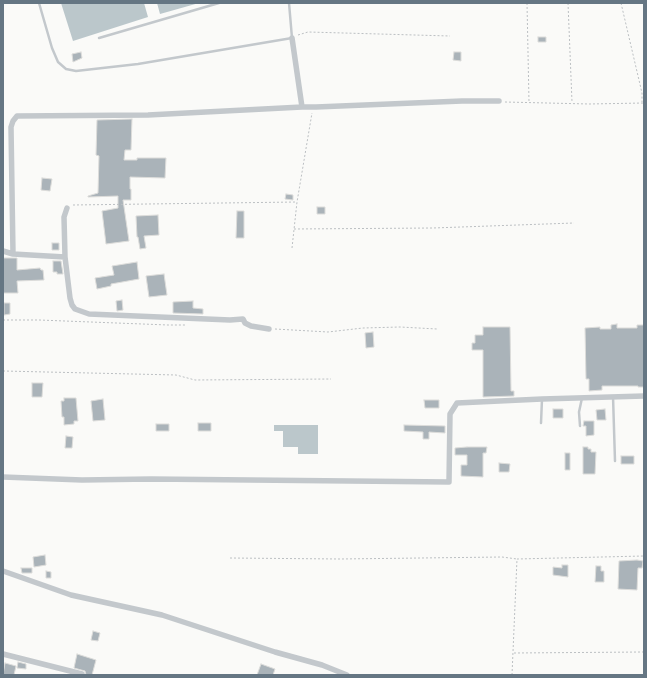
<!DOCTYPE html>
<html>
<head>
<meta charset="utf-8">
<style>
  body { margin:0 }
  #map { position:relative; width:647px; height:678px; overflow:hidden; background:#fafaf8; font-family:Signika,sans-serif }
  canvas { display:block }
  .frame { position:absolute; inset:0; border:4px solid #657683; pointer-events:none }
</style>
</head>
<body>
<div id="map">
<canvas width="647" height="678"></canvas>
<div class="frame"></div>
</div>
<script>
const context = document.querySelector('canvas').getContext('2d');
context.lineJoin = 'round';
function fillPath(path, color) { context.fillStyle = color; context.fill(path, 'evenodd'); }
const poly = rows => new Path2D(rows.map(r => 'M' + r).join(''));
function trace(path, color, width, dash) { context.strokeStyle = color; context.lineWidth = width; context.lineCap = dash ? 'butt' : 'round'; context.setLineDash(dash || []); context.stroke(path); }
fillPath(poly([
  [61,3,144,3,148,17,73,41],
  [157,3,199,3,160,14],
  [274,425,318,425,318,454,298,454,298,447,283,447,283,431,274,431]
]), '#bbc7cb');
const building = poly([
  [538,37,546,37,546,42,538,42,538,37],
  [81,52,82,58,73,62,72,54,81,52],
  [454,52,461,52,461,61,453,60,454,52],
  [132,119,131,150,125,150,124,160,137,160,137,158,166,158,165,178,130,177,130,189,131,189,131,200,123,200,129,241,106,244,102,211,118,208,118,196,88,197,88,196,98,193,99,156,96,155,97,120,132,119],
  [42,178,52,179,50,191,41,190,42,178],
  [286,194,293,195,293,200,285,199,286,194],
  [317,207,325,207,325,214,317,214,317,207],
  [237,211,244,211,244,238,236,238,237,211],
  [158,215,159,235,144,236,146,248,140,249,138,237,137,237,136,216,158,215],
  [52,243,59,243,59,250,52,250,52,243],
  [3,258,17,258,17,270,40,268,41,270,43,270,44,280,17,281,18,293,3,293,3,258],
  [53,261,61,261,63,274,57,274,57,272,53,272,53,261],
  [137,262,139,279,111,284,111,286,97,289,95,278,114,275,112,266,137,262],
  [164,274,167,295,149,297,146,276,164,274],
  [122,300,123,310,117,311,116,301,122,300],
  [193,301,193,308,203,309,203,314,173,313,173,302,193,301],
  [4,303,10,303,10,314,4,315,4,303],
  [617,324,617,328,637,328,637,325,644,325,644,387,638,387,638,386,602,386,602,390,589,391,589,379,586,379,585,328,600,327,600,329,611,329,611,325,617,324],
  [483,327,510,327,511,391,514,391,514,396,483,397,483,350,472,350,472,343,475,343,475,335,483,335,483,327],
  [373,332,374,347,366,348,365,333,373,332],
  [32,383,43,383,42,397,32,397,32,383],
  [64,398,76,398,78,421,74,421,74,424,64,425,64,417,62,417,61,401,64,401,64,398],
  [103,399,105,420,93,421,91,401,103,399],
  [424,400,439,400,439,408,425,408,424,400],
  [553,409,563,409,563,418,553,418,553,409],
  [605,409,606,420,597,420,596,410,605,409],
  [584,421,594,421,594,435,586,436,586,426,583,426,584,421],
  [198,423,211,423,211,431,198,431,198,423],
  [156,424,169,424,169,431,156,431,156,424],
  [404,425,445,426,445,433,429,432,429,439,423,439,423,432,404,431,404,425],
  [66,436,73,437,72,448,65,448,66,436],
  [467,447,487,447,486,453,483,453,483,477,461,476,461,465,467,465,467,455,455,455,455,448,467,447],
  [583,447,588,447,588,449,591,449,591,452,596,452,595,474,583,474,583,447],
  [565,453,570,453,570,470,565,470,565,453],
  [621,456,634,456,634,464,621,464,621,456],
  [499,463,510,464,509,472,499,472,499,463],
  [45,555,46,565,34,567,33,557,45,555],
  [637,560,643,561,642,568,638,568,637,590,618,589,619,561,637,560],
  [562,565,568,565,568,577,553,575,553,567,562,568,562,565],
  [596,566,601,566,601,571,604,571,604,582,595,582,596,566],
  [21,568,32,568,32,573,22,573,21,568],
  [46,571,51,572,51,578,46,578,46,571],
  [93,631,100,633,98,641,91,640,93,631],
  [77,654,96,660,92,675,86,675,85,671,74,668,77,654],
  [18,662,26,664,26,669,17,668,18,662],
  [5,663,16,666,14,675,3,675,5,663],
  [261,664,275,669,273,675,257,675,261,664]
]);
fillPath(building, '#aab3b9');
trace(building, '#dcdcda', 1);
trace(poly([
  [527,3,529,102],
  [568,3,572,102],
  [621,3,642,93,642,102],
  [298,35,308,32,450,36],
  [505,102,589,104,644,103],
  [73,205,297,202],
  [294,229,433,228,574,223],
  [292,248,297,202,312,113],
  [3,320,39,320,168,325,186,325],
  [275,329,328,332,363,328,400,327,437,329],
  [3,371,176,375,195,380,331,379],
  [230,558,340,559,502,557,517,559],
  [514,653,644,652],
  [512,675,517,559,644,556]
]), '#bbbfc2', 1, [2, 2]);
trace(poly([
  [39,3,52,48,58,62,66,69,76,71,138,64,292,38,289,3],
  [99,38,219,3],
  [613,396,615,461],
  [541,423,542,399],
  [580,426,579,412,582,398]
]), '#c3c8cc', 2.5);
trace(poly([
  [292,38,302,107],
  [67,208,64,217,65,257,70,298,72,305,75,309,89,314,230,320,243,319,245,323,251,326,269,329],
  [3,251,13,254,65,257],
  [13,254,11,127,13,121,17,116,148,115,302,107,316,107,462,101,499,101],
  [3,477,82,480,151,479,449,482,450,414,457,403,542,399,644,396],
  [3,571,71,595,162,615,275,652,322,665,347,675],
  [3,654,82,674]
]), '#c3c8cc', 5.5);
</script>
</body>
</html>
